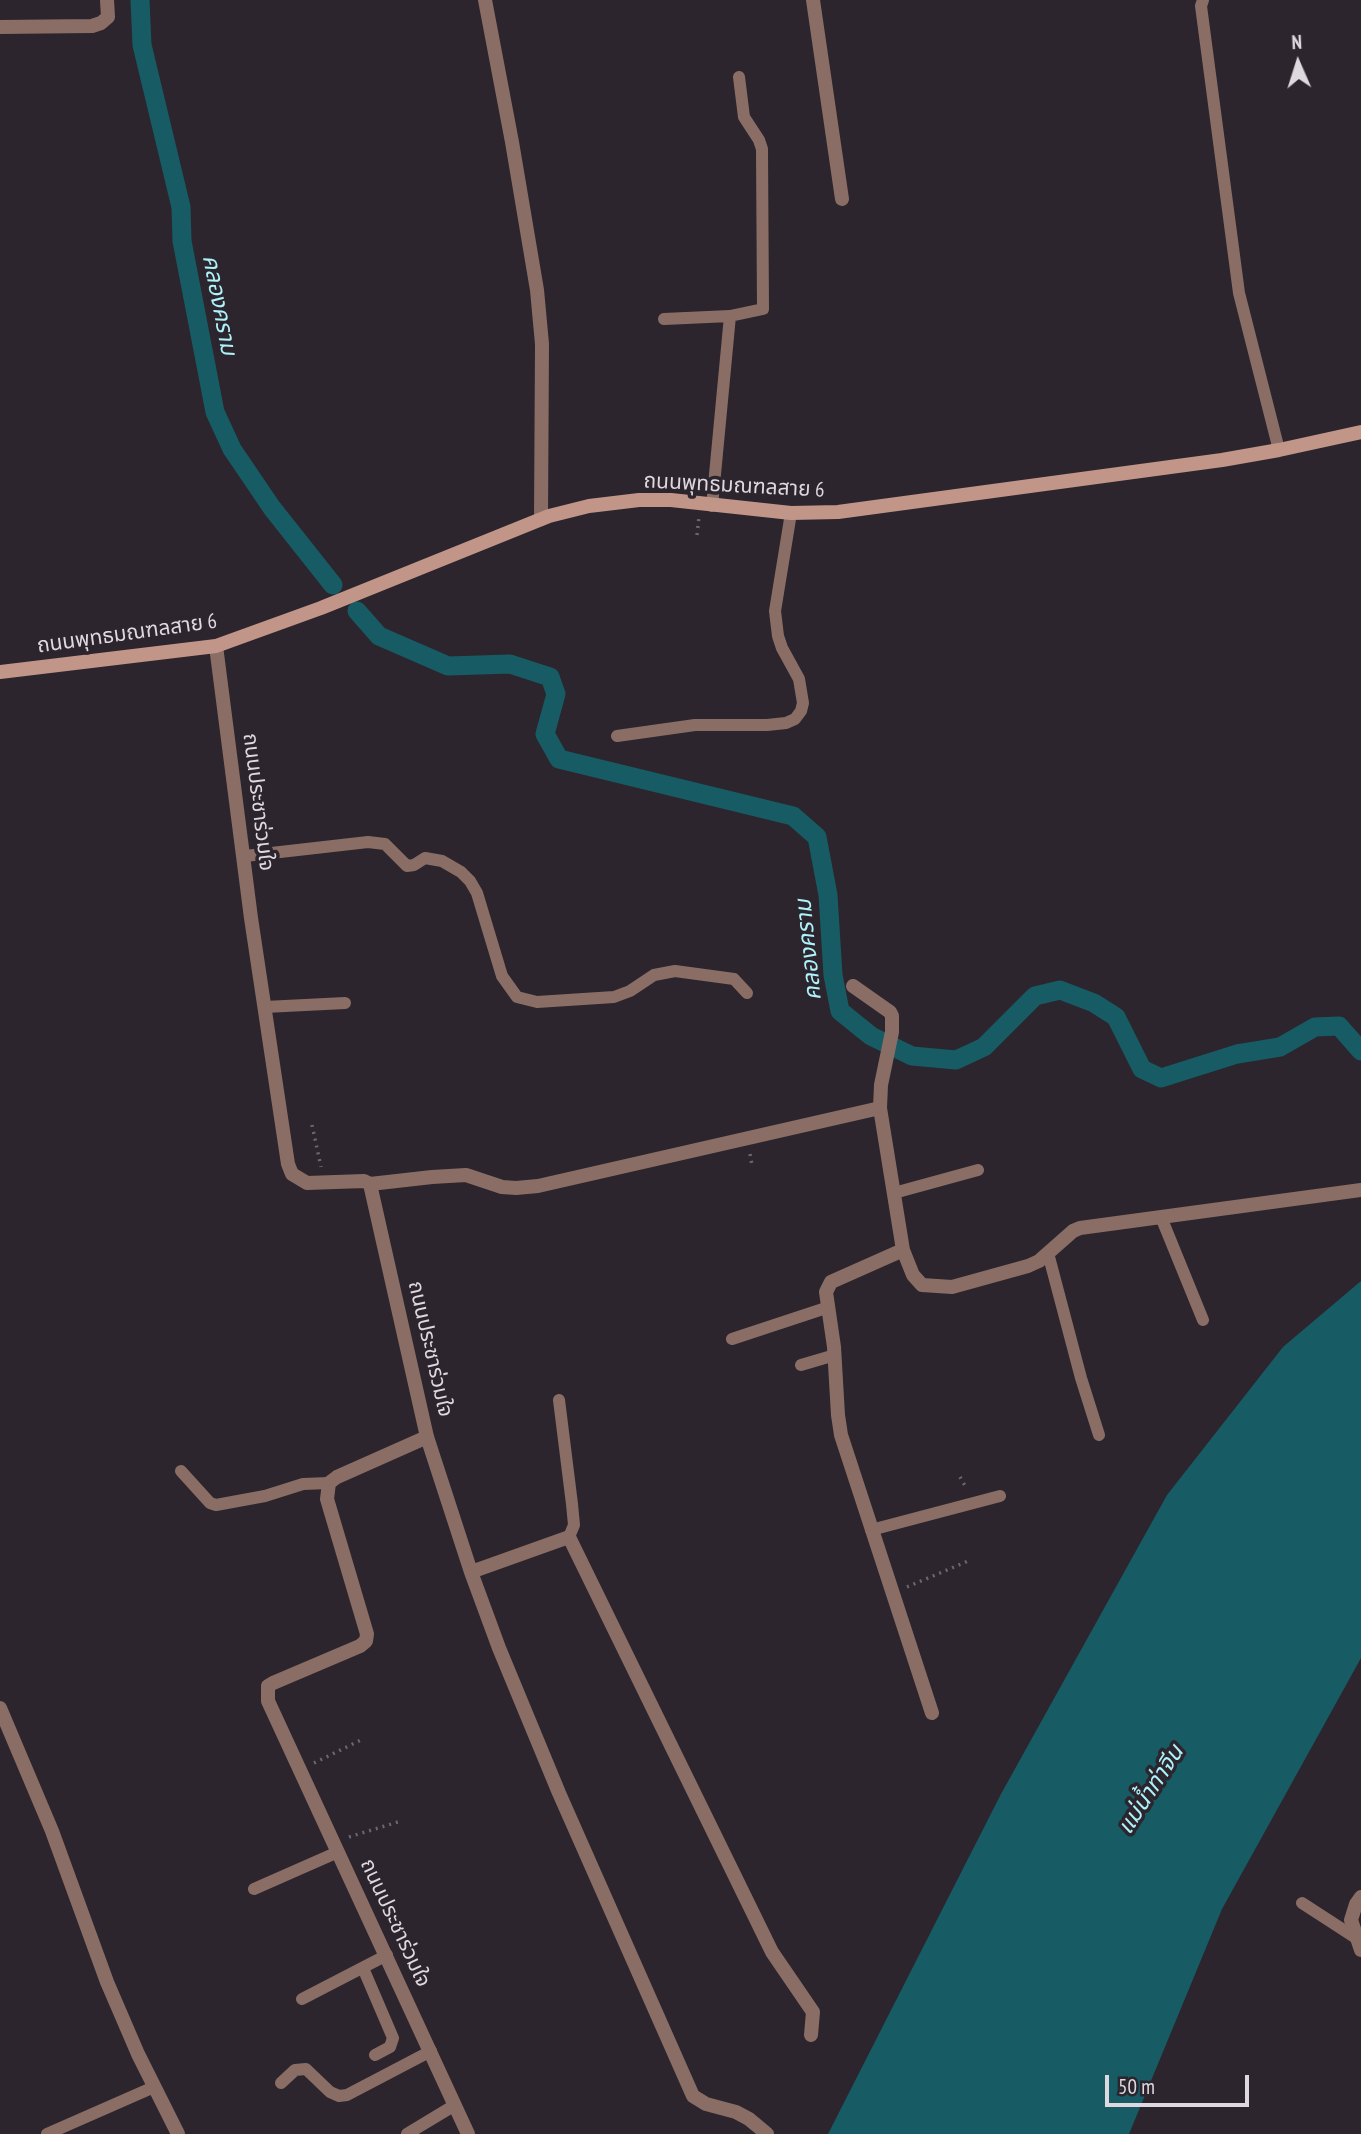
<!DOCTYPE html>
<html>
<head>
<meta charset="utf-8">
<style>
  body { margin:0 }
  #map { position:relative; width:1361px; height:2134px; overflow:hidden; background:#2c252d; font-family:"PT Sans Narrow",sans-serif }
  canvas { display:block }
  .north { position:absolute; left:1263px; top:28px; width:70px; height:70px; -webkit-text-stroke:5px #2c252d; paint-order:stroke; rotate:357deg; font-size:19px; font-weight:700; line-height:28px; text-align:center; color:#ded9de }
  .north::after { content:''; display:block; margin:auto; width:24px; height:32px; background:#ded9de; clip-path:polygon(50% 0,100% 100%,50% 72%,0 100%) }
  .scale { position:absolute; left:1105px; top:2075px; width:144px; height:32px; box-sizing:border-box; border:4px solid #ded9de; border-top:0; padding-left:9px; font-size:21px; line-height:24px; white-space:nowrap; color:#ded9de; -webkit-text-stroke:5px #2c252d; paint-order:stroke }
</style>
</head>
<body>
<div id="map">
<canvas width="1361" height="2134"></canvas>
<div class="north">N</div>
<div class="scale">50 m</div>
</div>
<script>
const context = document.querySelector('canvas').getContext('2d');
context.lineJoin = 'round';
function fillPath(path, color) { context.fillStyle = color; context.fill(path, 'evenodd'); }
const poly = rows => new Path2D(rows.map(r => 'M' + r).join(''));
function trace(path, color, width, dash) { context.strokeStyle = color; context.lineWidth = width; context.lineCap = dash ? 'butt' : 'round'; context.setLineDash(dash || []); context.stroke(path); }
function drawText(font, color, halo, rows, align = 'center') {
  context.font = font + ' "PT Sans Narrow","Noto Sans Thai",sans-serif'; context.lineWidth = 7; context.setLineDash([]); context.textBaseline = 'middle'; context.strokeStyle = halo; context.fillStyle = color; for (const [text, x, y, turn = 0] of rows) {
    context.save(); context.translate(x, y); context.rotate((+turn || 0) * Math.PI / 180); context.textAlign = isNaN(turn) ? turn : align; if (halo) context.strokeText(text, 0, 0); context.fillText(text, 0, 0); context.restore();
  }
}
fillPath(poly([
  [1361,1281,1361,1658,1222,1909,1129,2134,828,2134,1001,1794,1167,1495,1283,1347]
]), '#175c64');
trace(poly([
  [140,0,142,45,181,207,182,241,215,412,232,449,272,508,333,585],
  [357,611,379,636,448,666,510,664,550,677,556,694,545,734,559,759,793,816,817,837,828,895,833,975,840,1011,871,1036,912,1056,956,1060,984,1047,1035,996,1060,990,1094,1003,1116,1017,1142,1069,1161,1078,1237,1054,1280,1047,1315,1027,1339,1026,1361,1051]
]), '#175c64', 19);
trace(poly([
  [697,535,699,517],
  [312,1125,321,1167],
  [750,1154,752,1165],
  [960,1477,967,1489],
  [907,1587,968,1561],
  [314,1763,363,1739],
  [349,1837,401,1821]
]), '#6d666d', 3.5, [2, 5]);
trace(poly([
  [1203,0,1201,6,1239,293,1279,450],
  [664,319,730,316,763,309,762,149,759,140,744,117,739,77],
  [712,506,730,316],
  [617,736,695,725,767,725,786,723,795,719,801,711,803,703,799,679,782,648,778,636,775,611,791,513],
  [245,856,368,842,385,844,407,866,414,865,425,858,442,861,461,872,470,881,477,893,502,976,517,997,537,1002,614,997,630,991,654,975,675,971,734,979,747,993],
  [265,1007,345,1003],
  [894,1193,978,1170],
  [1161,1217,1203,1320],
  [1048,1253,1081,1378,1099,1435],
  [732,1339,829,1307],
  [801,1365,835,1355],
  [559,1400,572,1504,574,1525,569,1537],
  [181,1471,210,1503,216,1505,265,1496,303,1484,329,1483],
  [871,1530,1000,1496],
  [254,1889,338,1852],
  [1302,1903,1356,1938],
  [363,1968,393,2038,390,2047,375,2055],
  [302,1999,387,1955],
  [281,2083,295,2070,306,2069,330,2092,339,2096,347,2095,431,2051],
  [47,2134,154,2087],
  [407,2134,455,2105]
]), '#8a6e65', 12);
trace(poly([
  [485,0,512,142,537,290,542,344,541,519],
  [813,0,842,199],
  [0,27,92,26,101,23,108,17,107,0],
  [853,986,890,1012,892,1016,892,1032,881,1085,880,1108,903,1250,913,1275,922,1285,952,1287,1028,1266,1039,1261,1073,1231,1080,1228,1361,1190],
  [370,1184,432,1177,466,1175,502,1187,516,1188,538,1186,880,1108],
  [903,1250,831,1282,826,1292,834,1347,838,1415,841,1435,932,1713],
  [427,1437,471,1572,499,1648,559,1793,693,2096,706,2104,736,2112,749,2119,767,2134],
  [471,1572,569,1537,772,1952,813,2012,811,2035],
  [0,1708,52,1831,107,1982,138,2054,178,2134],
  [1361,1897,1356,1904,1351,1920,1361,1950]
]), '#8a6e65', 14);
trace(poly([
  [216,646,251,918,288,1164,292,1174,307,1183,364,1181,370,1184,427,1437,337,1477,329,1483,327,1499,367,1634,366,1641,360,1646,273,1683,268,1686,268,1701,468,2134]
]), '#8a6e65', 14);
trace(poly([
  [0,672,216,646,321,608,549,516,589,506,639,500,671,500,791,513,838,512,1222,460,1279,450,1361,432]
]), '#c19688', 14);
drawText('21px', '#ded9de', '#2c252d', [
  ["ถนนพุทธมณฑลสาย 6",734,486,3],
  ["ถนนพุทธมณฑลสาย 6",127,634,-8],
  ["ถนนประชาร่วมใจ",258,802,83],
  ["ถนนประชาร่วมใจ",430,1349,77],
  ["ถนนประชาร่วมใจ",395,1923,65]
]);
drawText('italic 23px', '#aef2fb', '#2c252d', [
  ["คลองคราม",219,305,79],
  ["คลองคราม",809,950,-96],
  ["แม่น้ำท่าจีน",1151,1790,-57]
]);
</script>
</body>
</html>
